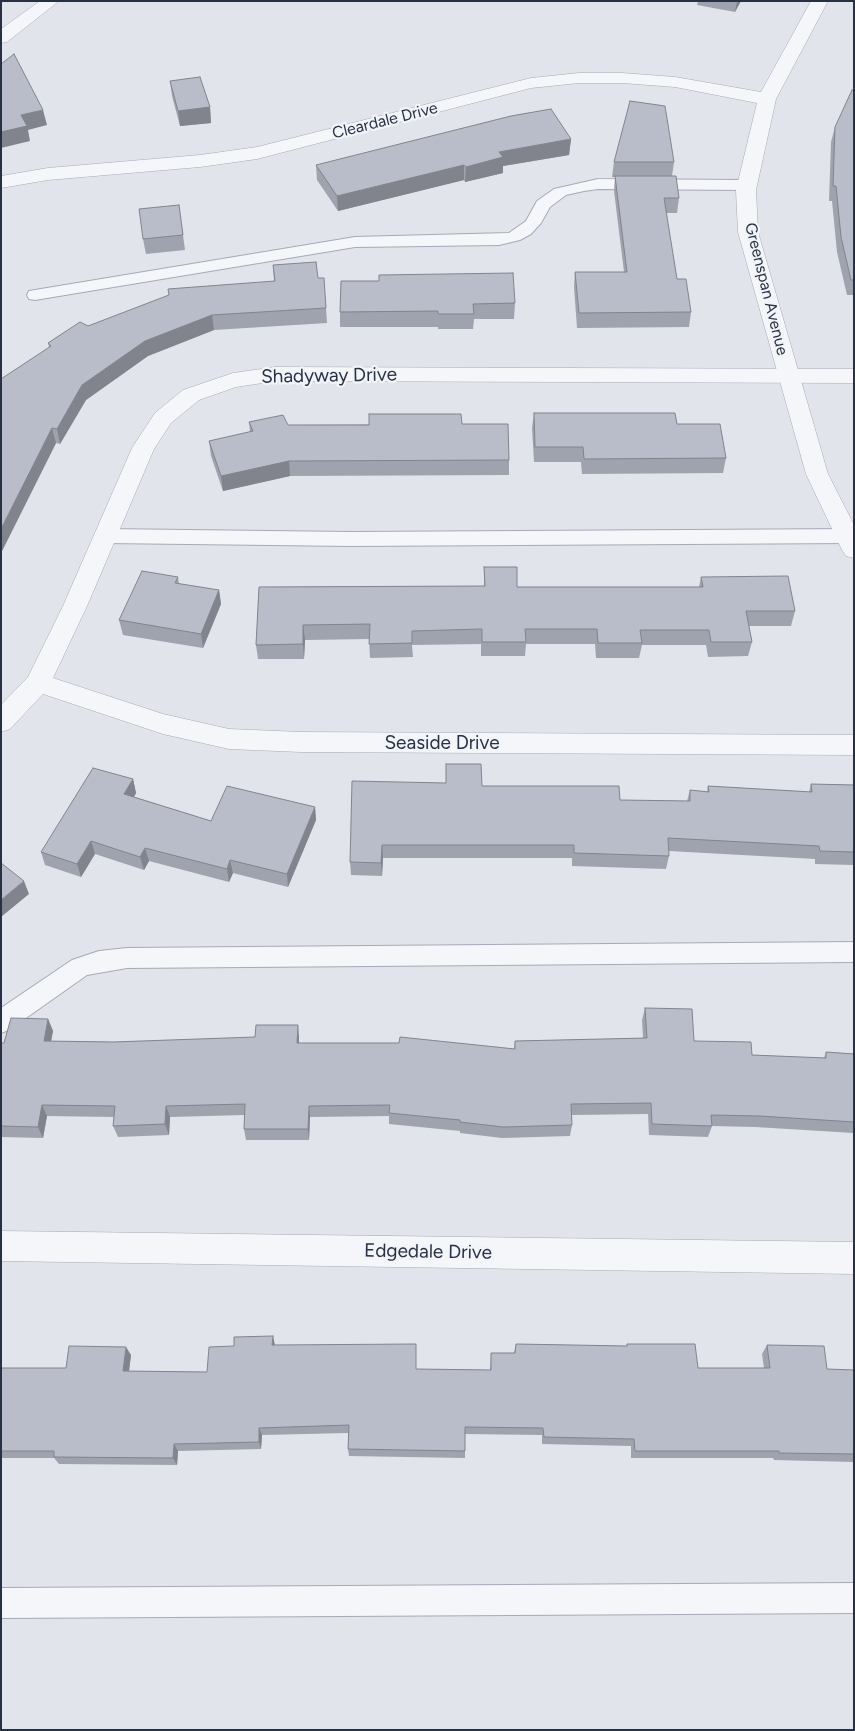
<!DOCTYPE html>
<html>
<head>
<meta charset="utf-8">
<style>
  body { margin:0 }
  #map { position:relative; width:855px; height:1731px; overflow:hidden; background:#e1e4eb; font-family:Figtree,sans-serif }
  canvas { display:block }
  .frame { position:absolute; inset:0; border:2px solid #283044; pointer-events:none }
</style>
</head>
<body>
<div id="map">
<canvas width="855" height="1731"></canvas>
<div class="frame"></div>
</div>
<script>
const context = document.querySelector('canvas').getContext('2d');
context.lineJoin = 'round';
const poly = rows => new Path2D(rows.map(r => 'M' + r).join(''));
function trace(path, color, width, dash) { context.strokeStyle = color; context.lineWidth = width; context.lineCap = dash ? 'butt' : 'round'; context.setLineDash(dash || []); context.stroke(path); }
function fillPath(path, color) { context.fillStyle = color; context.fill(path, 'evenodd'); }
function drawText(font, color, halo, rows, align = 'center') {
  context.font = font + ' Figtree,sans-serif'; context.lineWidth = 4.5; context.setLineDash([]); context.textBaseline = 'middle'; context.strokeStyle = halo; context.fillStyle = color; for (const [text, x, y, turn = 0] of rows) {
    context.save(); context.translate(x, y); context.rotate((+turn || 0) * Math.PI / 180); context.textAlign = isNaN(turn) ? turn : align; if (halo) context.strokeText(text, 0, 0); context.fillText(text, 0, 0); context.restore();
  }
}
const service = poly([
  [598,179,747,180,755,185,747,190,598,189,584,191,566,195,550,207,541,223,531,234,520,240,499,245,355,247,35,300,29,299,27,295,29,291,35,290,355,237,509,233,526,221,537,201,554,189,598,179],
  [105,529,352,532,854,529,854,543,352,546,105,543,98,541,95,536,98,531,105,529],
  [854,942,854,962,127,968,87,975,9,1030,1,1033,1,1008,72,960,99,951,127,948,854,942],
  [854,1583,854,1613,1,1618,1,1588,854,1583]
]);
const minor = poly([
  [276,367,854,369,854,383,276,381,236,387,199,400,171,423,154,449,87,606,53,678,163,714,229,729,301,732,854,735,854,755,301,752,229,749,163,734,43,694,10,729,1,732,1,705,28,677,63,606,132,448,155,413,183,390,233,373,276,367],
  [1,1231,854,1242,854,1274,1,1261,1,1231]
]);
const tertiary = poly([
  [40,1,59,1,7,42,1,43,1,29,40,1],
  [811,1,828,1,776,99,756,190,758,232,828,474,854,525,854,558,846,556,842,550,806,474,738,232,736,190,757,103,675,87,622,83,579,83,531,88,257,159,200,167,48,180,1,188,1,176,48,168,200,155,257,147,531,78,579,73,622,73,675,77,761,92,811,1]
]);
trace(service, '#a6aab6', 2);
trace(minor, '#a6aab6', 1);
trace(tertiary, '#a6aab6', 1);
fillPath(service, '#f4f6f9');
fillPath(minor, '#f4f6f9');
fillPath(tertiary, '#f4f6f9');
fillPath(poly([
  [698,1,741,1,735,12,697,5],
  [170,81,210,107,211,123,180,126,172,96],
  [854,91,854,297,853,295,847,295,837,252,832,201,829,201,831,142,835,127],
  [571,139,569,155,503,166,503,173,465,182,464,180,338,211,317,180,316,165],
  [614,162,674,162,672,176,679,198,677,213,666,213,677,279,691,312,689,327,577,328,574,287,575,272,624,272,614,191,615,177,612,177],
  [179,205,185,250,146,254,143,239],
  [273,265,318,278,324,278,327,323,214,330,148,356,86,400,60,444,56,443,1,553,49,347,48,343,88,326,274,281],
  [341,281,515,303,514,319,474,319,473,329,438,329,438,327,340,327,340,312],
  [534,413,677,424,726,458,723,473,582,474,581,462,534,462,532,428],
  [249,422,288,425,462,424,509,460,509,475,290,476,223,491,211,456,209,441,250,432],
  [484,567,517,587,699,587,701,577,795,611,791,626,749,626,752,642,748,656,708,657,706,645,642,645,639,658,596,658,595,644,526,644,525,656,481,656,481,644,412,645,413,657,370,658,369,639,305,640,304,659,258,659,256,645,259,587,484,586],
  [178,577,179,584,219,590,221,604,203,648,123,635,119,620],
  [133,779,136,793,134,797,211,821,315,807,316,820,288,887,233,873,229,882,149,861,144,870,95,854,81,877,45,865,41,852],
  [811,784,854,785,854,865,815,864,815,859,669,851,669,856,666,869,572,866,572,858,383,858,382,876,351,875,350,862,482,786,620,800,687,801,690,790,707,792,708,786,809,792],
  [645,1008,694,1041,752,1055,824,1058,826,1052,854,1054,854,1133,755,1127,712,1126,708,1137,649,1135,648,1114,572,1115,572,1125,570,1136,502,1138,460,1133,460,1131,389,1124,389,1116,310,1117,309,1140,246,1140,244,1129,245,1115,170,1117,169,1135,118,1137,113,1126,114,1117,47,1116,43,1138,1,1137,1,1043,4,1043,48,1019,53,1031,51,1041,113,1042,299,1036,299,1043,514,1049,515,1041,643,1038,642,1020],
  [516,1344,626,1346,627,1344,698,1368,764,1368,762,1354,767,1345,827,1369,854,1370,854,1462,774,1460,773,1458,631,1458,631,1446,542,1444,542,1435,465,1434,465,1458,349,1456,348,1449,348,1433,262,1435,261,1449,178,1451,177,1465,59,1464,54,1458,1,1458,1,1368,66,1368,131,1355,129,1371,207,1372,275,1345,416,1369,490,1370,491,1353,514,1353]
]), '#9ea3ad');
fillPath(poly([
  [737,1,741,1,735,12],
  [210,107,211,123,180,126,178,111],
  [43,110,47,125,28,130,30,141,1,148,1,132,21,115],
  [571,139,569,155,503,166,503,173,465,182,466,167,499,152],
  [464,165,464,180,338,211,337,196],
  [212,315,214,330,148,356,86,400,60,444,57,429,82,385,145,341],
  [52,428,56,443,1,553,1,529],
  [289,461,290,476,223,491,221,476],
  [219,590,221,604,203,648,201,634],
  [303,625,305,640,304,659,303,644],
  [133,779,136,793,128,808,124,794],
  [315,807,316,820,288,887,287,874],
  [91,841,95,854,81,877,77,864],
  [382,845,383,858,382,876,381,863],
  [145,848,149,861,144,870,140,857],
  [230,860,233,873,229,882,227,869],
  [24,881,29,894,1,917,1,900],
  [48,1019,53,1031,49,1052,44,1041],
  [298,1025,299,1036,299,1055,297,1043],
  [42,1105,47,1116,43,1138,38,1127],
  [166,1106,170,1117,169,1135,165,1124],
  [309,1106,310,1117,309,1140,308,1129],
  [273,1336,275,1345,272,1345],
  [126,1347,131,1355,128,1379,123,1371],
  [259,1428,262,1435,261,1449,259,1442],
  [174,1444,178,1451,177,1465,173,1458]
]), '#81848d');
const building = poly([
  [14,54,43,110,21,115,27,126,1,132,1,64,14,54],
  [200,77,210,107,178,111,170,81,200,77],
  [852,90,854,91,854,280,851,280,841,237,836,186,833,186,835,127,852,90],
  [630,101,665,106,674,162,614,162,630,101],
  [551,109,571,139,499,152,503,157,466,167,464,165,337,196,316,165,511,116,551,109],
  [615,176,676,176,679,198,664,198,677,279,686,279,691,312,579,313,575,272,627,272,615,176],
  [179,205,183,235,143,239,139,209,179,205],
  [316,262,318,278,324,278,326,308,212,315,145,341,82,385,57,429,52,428,1,529,1,379,51,346,48,343,80,322,88,326,169,295,168,289,275,281,273,265,316,262],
  [513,273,515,303,473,304,474,314,438,314,438,311,340,312,341,281,379,281,379,275,513,273],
  [534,413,675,413,677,424,720,424,726,458,584,459,583,447,535,447,534,413],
  [369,414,461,414,462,424,508,424,509,460,289,461,221,476,209,441,253,431,249,422,283,415,288,425,369,425,369,414],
  [484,567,517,567,517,587,703,587,701,577,788,576,795,611,746,611,752,642,711,642,709,630,640,630,642,643,598,643,597,629,525,629,526,642,482,642,482,629,412,631,412,643,369,644,370,624,303,625,303,644,256,645,259,587,485,586,484,567],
  [142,571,178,577,175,583,219,590,201,634,119,620,142,571],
  [446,764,481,764,482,786,619,786,620,800,690,801,690,790,709,792,708,786,812,792,811,784,854,785,854,852,820,851,819,846,668,838,669,856,574,853,574,845,382,845,381,863,350,862,352,781,446,783,446,764],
  [93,768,133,779,124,794,211,821,227,786,315,807,287,874,230,860,227,869,145,848,140,857,91,841,77,864,41,852,93,768],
  [1,863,24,881,1,900,1,863],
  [645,1008,692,1009,694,1041,751,1042,752,1055,826,1058,826,1052,854,1054,854,1122,760,1116,711,1115,712,1126,652,1124,651,1103,571,1104,572,1125,503,1127,460,1122,460,1120,389,1113,390,1105,309,1106,308,1129,244,1129,245,1104,166,1106,165,1124,113,1126,115,1106,42,1105,38,1127,1,1126,1,1043,4,1043,11,1018,48,1019,44,1041,113,1042,255,1037,256,1025,298,1025,297,1043,399,1043,400,1037,515,1049,515,1041,647,1038,645,1008],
  [273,1336,272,1345,416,1344,416,1369,491,1370,491,1353,515,1353,516,1344,627,1346,627,1344,695,1344,698,1368,770,1368,767,1345,824,1346,827,1369,854,1370,854,1454,779,1453,779,1451,635,1451,634,1439,544,1437,543,1428,465,1427,465,1451,348,1449,349,1425,259,1428,259,1442,174,1444,173,1458,54,1457,54,1451,1,1451,1,1368,66,1368,69,1346,126,1347,123,1371,207,1372,209,1347,234,1346,234,1337,273,1336]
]);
fillPath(building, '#b8bdc9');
trace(building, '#81848d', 1);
drawText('16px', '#283044', '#f1f4f8', [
  ["Cleardale Drive",385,121,-14],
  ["Greenspan Avenue",766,289,76]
]);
drawText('19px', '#283044', '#f1f4f8', [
  ["Shadyway Drive",329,376,-1],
  ["Seaside Drive",442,743],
  ["Edgedale Drive",428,1252,1]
]);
</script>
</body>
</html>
